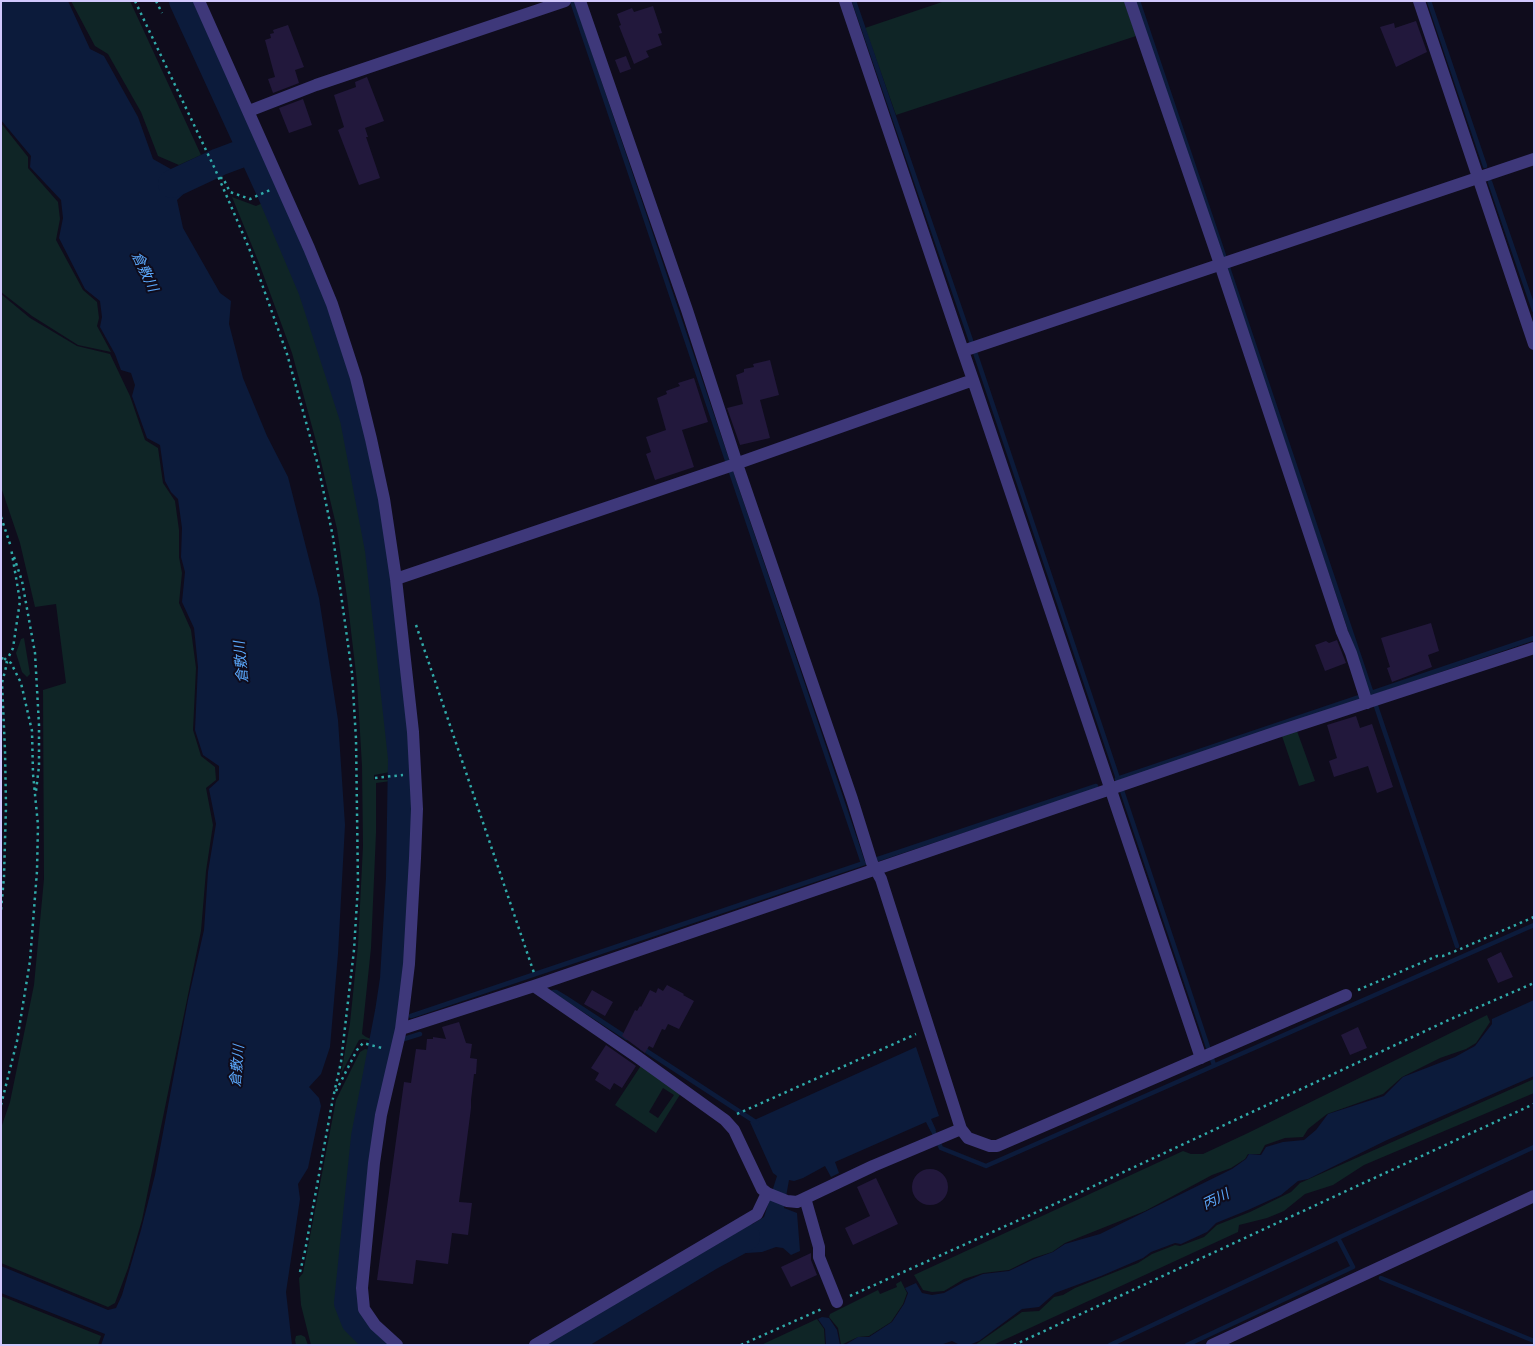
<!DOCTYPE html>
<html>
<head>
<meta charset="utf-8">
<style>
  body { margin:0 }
  #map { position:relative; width:1535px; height:1346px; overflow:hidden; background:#0f0c1c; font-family:"Varela Round",sans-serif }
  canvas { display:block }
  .frame { position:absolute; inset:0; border:2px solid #d1c8fd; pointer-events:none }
</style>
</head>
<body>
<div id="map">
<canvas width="1535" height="1346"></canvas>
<div class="frame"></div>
</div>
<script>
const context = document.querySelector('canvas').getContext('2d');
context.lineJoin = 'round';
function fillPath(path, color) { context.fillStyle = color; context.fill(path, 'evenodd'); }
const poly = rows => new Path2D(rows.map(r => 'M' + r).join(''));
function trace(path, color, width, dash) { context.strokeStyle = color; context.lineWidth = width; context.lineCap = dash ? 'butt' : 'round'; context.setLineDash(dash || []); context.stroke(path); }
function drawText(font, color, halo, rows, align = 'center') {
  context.font = font + ' "Varela Round","Noto Sans JP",sans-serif'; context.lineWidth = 4; context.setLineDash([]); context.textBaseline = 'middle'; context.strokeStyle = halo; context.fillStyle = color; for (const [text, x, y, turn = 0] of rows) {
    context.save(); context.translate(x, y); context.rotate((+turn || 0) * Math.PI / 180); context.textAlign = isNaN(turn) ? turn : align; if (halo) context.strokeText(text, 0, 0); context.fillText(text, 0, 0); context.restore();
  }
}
fillPath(poly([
  [71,1,130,1,201,155,179,165,158,156,141,112,108,54,95,46],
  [945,1,1124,1,1136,36,896,115,865,28],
  [1,123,28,157,28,168,58,202,60,219,56,240,83,290,97,302,99,318,97,326,111,352,78,345,32,316,1,292],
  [232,197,256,206,265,202,302,285,329,366,347,426,362,493,374,572,391,711,395,771,374,775,374,780,393,780,391,911,385,982,376,1042,363,1039,359,1040,341,1074,350,1023,358,945,363,846,362,766,357,682,347,597,337,529,317,445,292,353,259,263],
  [391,781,389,912,376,1033,374,1037,371,1039,366,1037,362,1034,371,948,376,833,376,783],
  [1,294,30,318,77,346,110,354,130,396,145,440,158,448,163,483,175,501,179,530,179,557,182,573,179,603,191,630,196,668,193,730,201,756,215,767,216,780,206,788,213,825,206,871,201,931,142,1220,128,1268,115,1303,108,1307,1,1263,1,1128,10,1102,34,985,44,879,43,690,66,683,56,604,35,607,20,543,1,487],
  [24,638,30,674,27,677,22,672,16,653,21,639],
  [1297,731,1315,781,1299,786,1282,736],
  [1487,1015,1490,1022,1476,1043,1466,1049,1440,1058,1402,1077,1383,1094,1327,1114,1308,1129,1303,1137,1285,1138,1265,1145,1260,1154,1248,1154,1245,1159,1231,1168,1212,1175,1145,1211,1065,1243,1052,1252,1033,1258,1009,1270,983,1273,964,1279,944,1291,932,1292,923,1290,914,1275,1183,1151,1191,1154,1203,1154,1248,1133],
  [365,1049,375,1051,360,1118,342,1284,342,1309,351,1327,364,1340,360,1345,311,1345,301,1305,299,1278,303,1273,336,1100,360,1052],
  [642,1064,681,1093,656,1133,615,1105],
  [663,1088,674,1095,658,1118,649,1112],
  [1534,1079,1534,1093,1364,1165,1333,1185,1305,1194,1284,1211,1267,1218,1239,1225,1238,1232,993,1345,975,1345,1022,1312,1039,1311,1054,1297,1063,1295,1075,1288,1138,1263,1152,1254,1175,1245,1180,1246,1204,1237,1217,1225,1250,1212,1291,1192,1300,1183],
  [901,1281,907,1293,903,1304,891,1322,869,1336,858,1337,841,1345,838,1328,829,1317,830,1314,878,1290,880,1294,897,1287,896,1284],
  [1,1296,101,1336,98,1345,1,1345],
  [817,1319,824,1329,825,1345,761,1345],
  [301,1335,305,1337,308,1345,296,1345,295,1340,296,1336]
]), '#0f2526');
fillPath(poly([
  [1,1,68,1,90,49,104,56,138,117,153,159,176,172,198,164,205,167,207,171,203,176,177,200,183,228,220,293,231,301,229,324,243,378,267,436,288,477,319,598,338,720,345,825,338,954,330,1047,321,1074,309,1087,319,1098,321,1106,308,1168,298,1184,300,1199,286,1292,292,1345,101,1345,105,1334,1,1293,1,1266,108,1310,116,1308,122,1295,141,1230,155,1175,188,1000,204,930,208,872,216,824,209,789,219,780,219,766,203,755,195,730,198,667,194,628,182,602,185,572,181,557,182,528,178,499,171,492,165,481,160,445,147,438,132,396,135,385,131,373,121,370,115,354,100,327,102,317,100,301,85,289,59,238,63,218,61,200,30,167,31,156,1,120],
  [1534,1000,1534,1076,1387,1140,1308,1179,1298,1181,1281,1195,1248,1210,1216,1223,1207,1232,1181,1244,1175,1243,1151,1252,1143,1258,1101,1276,1055,1293,1039,1307,1022,1309,979,1341,969,1345,960,1345,952,1341,940,1345,845,1345,858,1337,869,1337,892,1322,904,1304,908,1293,905,1288,916,1283,922,1293,932,1295,944,1293,964,1282,983,1274,1009,1271,1034,1259,1053,1252,1065,1244,1100,1234,1232,1169,1246,1159,1249,1154,1261,1155,1266,1147,1283,1142,1304,1140,1316,1130,1328,1114,1384,1096,1403,1077,1455,1057,1475,1046,1492,1024,1492,1019],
  [916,1047,939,1116,931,1119,936,1130,931,1132,926,1122,835,1162,839,1173,831,1177,825,1166,803,1178,794,1181,789,1180,784,1208,797,1213,800,1251,791,1255,783,1248,776,1247,762,1252,731,1254,718,1261,711,1249,764,1217,777,1176,773,1173,750,1122],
  [822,1317,829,1318,837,1330,840,1345,826,1345,825,1329,818,1319]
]), '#0c1b3b');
trace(poly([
  [572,1,863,863],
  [854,1,978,361,1214,1065],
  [1138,1,1457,946],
  [1429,1,1485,166],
  [1490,182,1534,310],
  [1117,779,1534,638],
  [878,859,1096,786],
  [553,992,556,992,566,998,627,1038],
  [389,1012,396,1013],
  [411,1016,864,863],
  [385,1034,392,1036],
  [404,1039,420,1034],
  [642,1048,757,1123],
  [931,1126,941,1148,986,1166,1534,925],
  [1381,1278,1534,1341],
  [1110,1345,1338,1238],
  [1187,1345,1353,1267,1338,1238,1534,1147]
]), '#0c1b3b', 4.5);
trace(poly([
  [183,1,272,195,312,289,354,419,379,550,402,758,400,878,394,979,389,1012,365,1137,348,1303,355,1321,379,1345],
  [172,184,219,162,251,150],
  [563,1345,709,1257,746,1237]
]), '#0c1b3b', 28);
fillPath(poly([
  [653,6,662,33,658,34,662,45,646,51,649,57,634,64,619,26,621,25,617,14,632,8,634,12],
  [1416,21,1427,52,1396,67,1380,27,1394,23,1395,28],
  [288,25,304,67,295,70,299,83,273,93,268,79,275,77,265,40,271,38,270,34,274,33,273,30],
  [626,56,631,69,620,73,615,60],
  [367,77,384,121,365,128,368,137,366,137,380,178,359,185,338,130,344,127,334,95,356,87,355,82],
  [303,99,312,125,289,133,279,108],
  [770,360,779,395,760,400,770,438,740,445,727,408,743,404,736,375,744,372,744,369,754,367,753,364],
  [694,378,708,422,682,430,694,467,655,480,646,454,651,452,646,437,666,430,657,398,667,394,666,391,680,386,678,383],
  [1431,623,1439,651,1428,655,1432,667,1392,682,1387,668,1390,667,1381,638],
  [1337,640,1346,663,1325,671,1315,645,1326,641,1329,643],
  [1356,716,1360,728,1372,724,1393,787,1377,793,1368,766,1334,777,1329,761,1337,758,1327,725],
  [1501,952,1513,977,1498,983,1487,959],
  [667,985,684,994,683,995,694,1001,679,1029,668,1024,665,1030,662,1029,653,1048,649,1046,645,1053,622,1036,635,1010,637,1011,640,1006,641,1007,650,990,656,993,658,988,663,991],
  [592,990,613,1002,605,1016,584,1004],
  [459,1022,466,1043,472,1044,470,1058,477,1059,476,1074,474,1074,471,1100,471,1108,459,1202,472,1203,468,1235,452,1233,448,1264,416,1260,413,1284,377,1280,404,1082,411,1083,416,1049,426,1050,427,1039,433,1039,433,1037,446,1039,442,1027],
  [1358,1027,1367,1048,1350,1055,1341,1035],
  [606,1045,636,1066,622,1088,614,1083,610,1090,595,1080,599,1073,591,1068],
  '912 1187a18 18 0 1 1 36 0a18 18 0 1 1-36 0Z',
  [876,1178,898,1224,853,1245,845,1228,870,1216,857,1187],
  [811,1253,811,1260,817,1275,791,1287,781,1267]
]), '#22183c');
trace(poly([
  [135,1,215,169,249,248,287,354,318,465,333,537,352,673,356,739,358,885,354,950,347,1010,341,1062,333,1098],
  [156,1,162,13],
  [220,178,223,178,230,192,250,199,270,190],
  [1,517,11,547],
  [14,557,22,581,35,653,39,725,39,766,36,791],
  [416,625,534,973],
  [1,658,5,659,7,663,2,683,5,750,6,806,4,877,1,910],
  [375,778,403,775],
  [1358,990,1437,956,1443,956,1458,950,1534,917],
  [336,1091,357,1050,363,1043,382,1048],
  [1,1105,17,1041,30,961,37,871,38,825,33,774,32,731,21,683,11,663,5,659,9,656,13,648,20,601,11,548],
  [737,1114,916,1034],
  [300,1272,305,1251,333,1098],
  [850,1296,1068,1198,1451,1019,1534,983],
  [741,1345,824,1308],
  [1014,1345,1534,1104]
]), '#30aaa9', 2.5, [2.5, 4]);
trace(poly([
  [199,1,309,248,332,304,356,378,371,439,384,499,396,579,413,732,417,809,415,858,409,964,405,997,401,1029,381,1115,374,1163,362,1288,364,1309,375,1325,397,1345],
  [845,1,963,351],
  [1130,1,1220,264,1342,632,1351,653,1367,703],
  [1419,1,1534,344],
  [249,111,316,85,565,1],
  [973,380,1201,1058],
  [396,579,727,467,973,380,963,351,1534,159],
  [534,986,636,1056,725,1120,734,1130,762,1189,767,1193,787,1201,797,1202,873,1166,961,1129,881,879,872,863,852,799,737,464,687,310,580,1],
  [401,1029,534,986,1277,732,1534,648],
  [961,1129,968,1138,990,1146,997,1146,1346,995],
  [805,1198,819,1247,819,1257,837,1302],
  [535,1345,757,1214,767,1193],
  [1212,1345,1534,1196]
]), '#3e387a', 12);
drawText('italic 14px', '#5aa7fa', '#0f0c1c', [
  ["倉敷川",144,272,65],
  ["倉敷川",242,662,-95],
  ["倉敷川",238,1066,-85],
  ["丙川",1216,1200,-26]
]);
</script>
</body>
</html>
